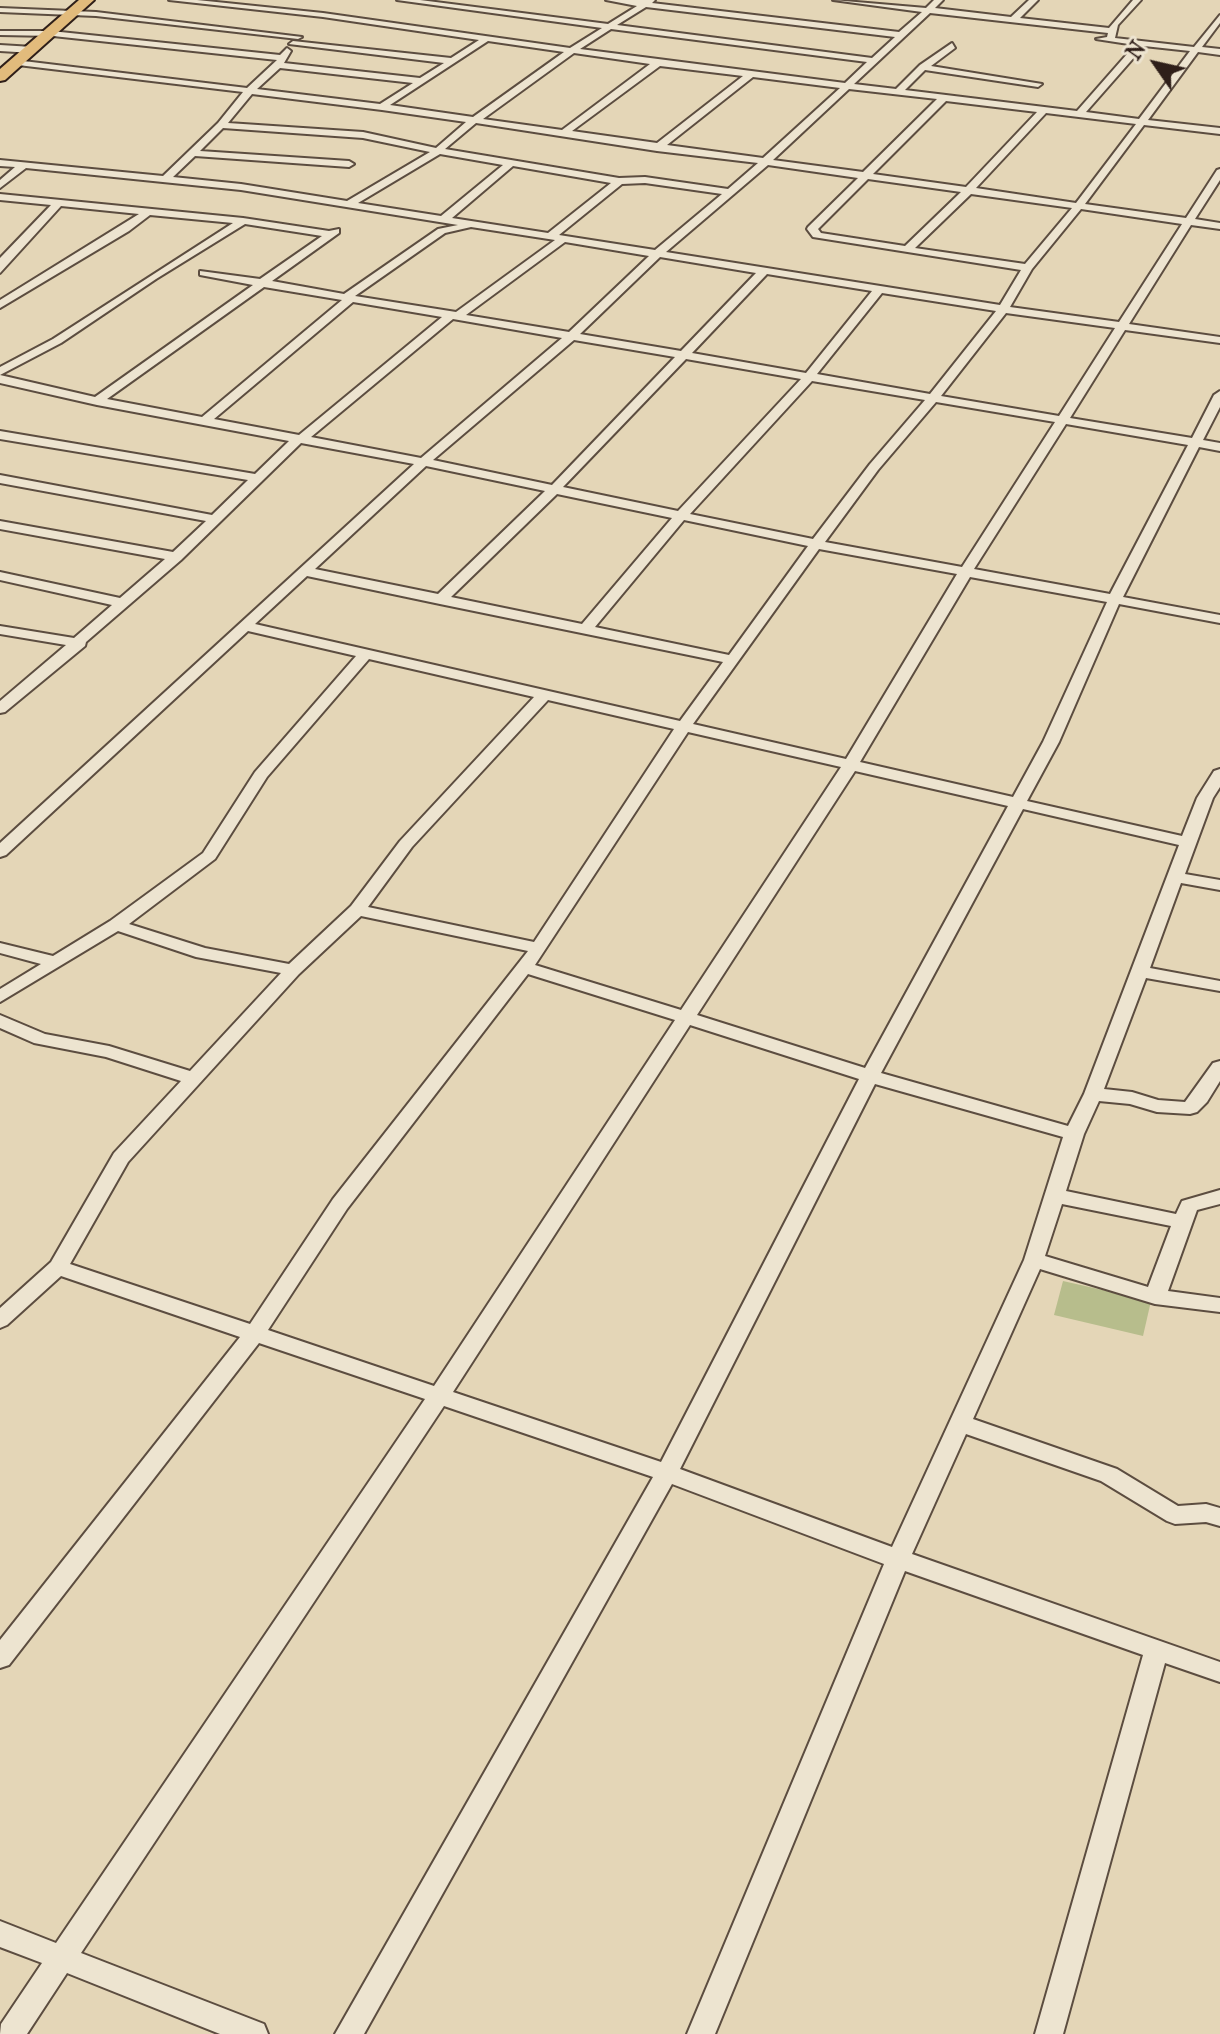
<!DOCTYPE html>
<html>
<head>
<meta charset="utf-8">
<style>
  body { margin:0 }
  #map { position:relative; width:1220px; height:2034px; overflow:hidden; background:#e4d6b7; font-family:"IM FELL French Canon",serif }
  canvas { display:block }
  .north { position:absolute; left:1116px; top:24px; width:80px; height:80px; -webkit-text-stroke:6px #ede4d0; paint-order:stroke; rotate:304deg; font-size:22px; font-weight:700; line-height:32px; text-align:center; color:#2f1f19 }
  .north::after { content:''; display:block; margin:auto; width:28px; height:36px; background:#2f1f19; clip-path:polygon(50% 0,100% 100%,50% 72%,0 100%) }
</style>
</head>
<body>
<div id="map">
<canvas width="1220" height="2034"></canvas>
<div class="north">N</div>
</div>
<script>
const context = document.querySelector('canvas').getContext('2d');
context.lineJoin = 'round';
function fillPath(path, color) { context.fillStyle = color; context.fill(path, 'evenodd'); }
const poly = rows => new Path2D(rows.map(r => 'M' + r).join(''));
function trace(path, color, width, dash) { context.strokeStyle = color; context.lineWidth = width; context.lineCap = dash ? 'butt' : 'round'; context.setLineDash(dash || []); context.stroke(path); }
fillPath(poly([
  [1063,1281,1151,1301,1143,1336,1054,1315]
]), '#b7bd8c');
const minor = poly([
  [169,0,197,0,323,13,570,48,602,28,397,0,420,0,608,24,637,6,606,0,655,0,652,3,899,32,922,12,833,0,926,8,934,0,943,0,935,8,1011,17,1029,0,1038,0,1020,18,1109,28,1133,0,1141,0,1118,25,1115,38,1194,47,1220,15,1220,23,1202,47,1220,49,1220,55,1198,52,1148,120,1220,128,1220,134,1144,125,1085,204,1186,218,1217,170,1220,169,1220,180,1195,219,1220,223,1220,229,1191,225,1129,324,1220,337,1220,343,1125,330,1070,418,1192,438,1214,395,1220,391,1220,407,1203,440,1220,443,1220,451,1199,447,1123,597,1220,615,1220,623,1119,604,1059,742,1027,801,1182,836,1197,798,1214,771,1220,769,1220,787,1213,798,1185,874,1220,880,1220,890,1181,883,1150,968,1220,981,1220,991,1146,978,1104,1089,1132,1092,1158,1100,1185,1102,1213,1063,1220,1061,1220,1081,1207,1102,1197,1112,1190,1114,1157,1112,1130,1104,1099,1101,1084,1134,1066,1191,1176,1214,1182,1201,1220,1190,1220,1204,1197,1210,1168,1291,1220,1298,1220,1312,1155,1304,1040,1269,973,1419,1117,1469,1178,1506,1206,1504,1220,1508,1220,1526,1206,1522,1175,1524,1167,1521,1101,1481,966,1434,912,1554,1220,1662,1220,1682,1165,1663,1063,2034,1035,2034,1143,1655,905,1571,715,2034,687,2034,884,1564,672,1484,364,2034,335,2034,653,1477,444,1406,81,1953,264,2024,268,2034,220,2034,67,1973,27,2034,0,2034,1,2024,42,1963,0,1947,0,1921,56,1943,425,1399,259,1343,9,1665,0,1668,0,1640,240,1337,61,1276,7,1325,0,1328,0,1308,51,1262,114,1153,181,1081,106,1057,34,1043,0,1028,0,1015,45,1034,109,1046,190,1071,281,973,196,957,118,931,0,1002,0,989,41,964,0,953,0,943,53,956,110,921,203,853,255,772,356,656,248,631,6,855,0,857,0,843,414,464,301,443,181,560,86,642,85,646,5,712,0,713,0,701,66,645,0,634,0,626,74,638,112,605,0,580,0,572,120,598,165,559,0,529,0,521,173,552,206,521,0,483,0,475,212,515,248,480,0,439,0,431,255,474,289,441,97,405,0,383,0,375,95,397,253,285,200,275,200,271,260,279,322,236,245,224,156,279,61,343,0,375,0,367,53,339,233,223,150,215,129,231,0,308,0,300,139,214,61,206,0,273,0,258,51,205,0,200,0,194,243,218,329,231,339,229,339,233,272,281,344,294,438,229,458,225,241,190,26,168,0,188,0,180,15,167,0,166,0,160,163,176,218,123,243,92,18,65,15,60,247,88,277,60,53,36,0,35,0,31,51,31,280,55,287,48,291,51,284,63,420,78,444,63,289,44,293,41,451,58,479,40,323,17,169,0],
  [646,7,895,37,872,58,617,25,646,7],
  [930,13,1108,33,1107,37,1096,39,1135,45,1077,111,905,90,925,70,1038,87,1042,84,931,66,955,48,952,43,920,65,896,89,854,84,930,13],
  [611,29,867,62,845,83,580,49,611,29],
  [488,41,564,52,473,117,390,105,488,41],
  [1144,46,1190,51,1139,119,1086,112,1144,46],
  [574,53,650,64,562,130,483,119,574,53],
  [660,66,743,76,657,143,572,131,660,66],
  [280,68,413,83,380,104,257,89,280,68],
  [753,77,840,88,763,158,667,145,753,77],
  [849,89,937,99,863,172,773,160,849,89],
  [252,94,382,110,466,122,436,148,363,132,228,123,252,94],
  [946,101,1037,112,966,187,873,174,946,101],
  [1046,113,1136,124,1076,203,976,188,1046,113],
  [476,123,657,151,758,163,728,189,645,177,619,178,445,149,476,123],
  [223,128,363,138,430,152,347,201,241,184,173,177,195,156,349,167,354,164,349,161,200,151,223,128],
  [440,154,503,165,441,216,358,203,440,154],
  [768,165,858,178,808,227,807,229,813,237,1021,270,1000,305,666,252,768,165],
  [513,166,611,183,548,233,452,218,513,166],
  [868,179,961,192,905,246,821,233,818,229,868,179],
  [645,183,722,194,655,250,559,235,622,184,645,183],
  [971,194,1072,208,1025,264,915,248,971,194],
  [1081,209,1182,224,1119,322,1010,307,1032,269,1081,209],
  [471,227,555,240,456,312,355,296,445,233,471,227],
  [565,242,649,256,569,332,466,315,565,242],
  [660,257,756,273,681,351,580,334,660,257],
  [767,274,872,291,806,373,692,353,767,274],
  [264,287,342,300,202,417,107,399,264,287],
  [882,293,996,311,930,394,817,374,882,293],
  [353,302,442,317,299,435,214,419,353,302],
  [1006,313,1115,328,1059,416,941,396,1006,313],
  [453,319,562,338,421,458,311,437,453,319],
  [574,340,675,357,552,485,433,460,574,340],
  [686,359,801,379,678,511,563,487,686,359],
  [812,381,925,400,870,464,813,539,690,514,812,381],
  [936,402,1055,422,962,567,825,542,878,470,936,402],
  [1066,424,1188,445,1110,594,974,569,1066,424],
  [426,466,545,491,438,594,315,569,426,466],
  [557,494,672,518,582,624,451,597,557,494],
  [684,520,808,546,729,655,595,627,684,520],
  [819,549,957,574,846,759,693,724,819,549],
  [307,576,440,604,723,662,680,721,255,624,307,576],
  [970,577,1107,602,1043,742,1013,797,860,762,970,577],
  [369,659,534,697,400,841,351,906,289,964,205,948,129,924,215,859,267,777,369,659],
  [548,700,674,729,534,942,368,907,412,847,548,700],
  [688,732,841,767,681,1010,535,965,688,732],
  [855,771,1008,806,865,1068,697,1015,855,771],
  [1023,809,1179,845,1084,1094,1068,1126,881,1073,1023,809],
  [361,916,528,951,333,1199,250,1324,70,1264,128,1162,299,974,361,916],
  [528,974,675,1020,434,1386,268,1330,347,1209,528,974],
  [690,1025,859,1079,661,1462,453,1392,690,1025],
  [875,1084,1063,1137,1024,1260,892,1547,680,1469,875,1084],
  [1062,1204,1171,1226,1148,1287,1045,1256,1062,1204],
  [0,8,96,12,302,37,298,39,96,16,0,12,0,8],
  [0,45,33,47,37,50,33,53,0,51,0,45]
]);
const primary = poly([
  [79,0,94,0,5,80,0,81,0,69,79,0]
]);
trace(minor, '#5c4d40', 4);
trace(primary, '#2f1f19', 4);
fillPath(minor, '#ede4d0');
fillPath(primary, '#e2bb7c');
</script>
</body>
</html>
